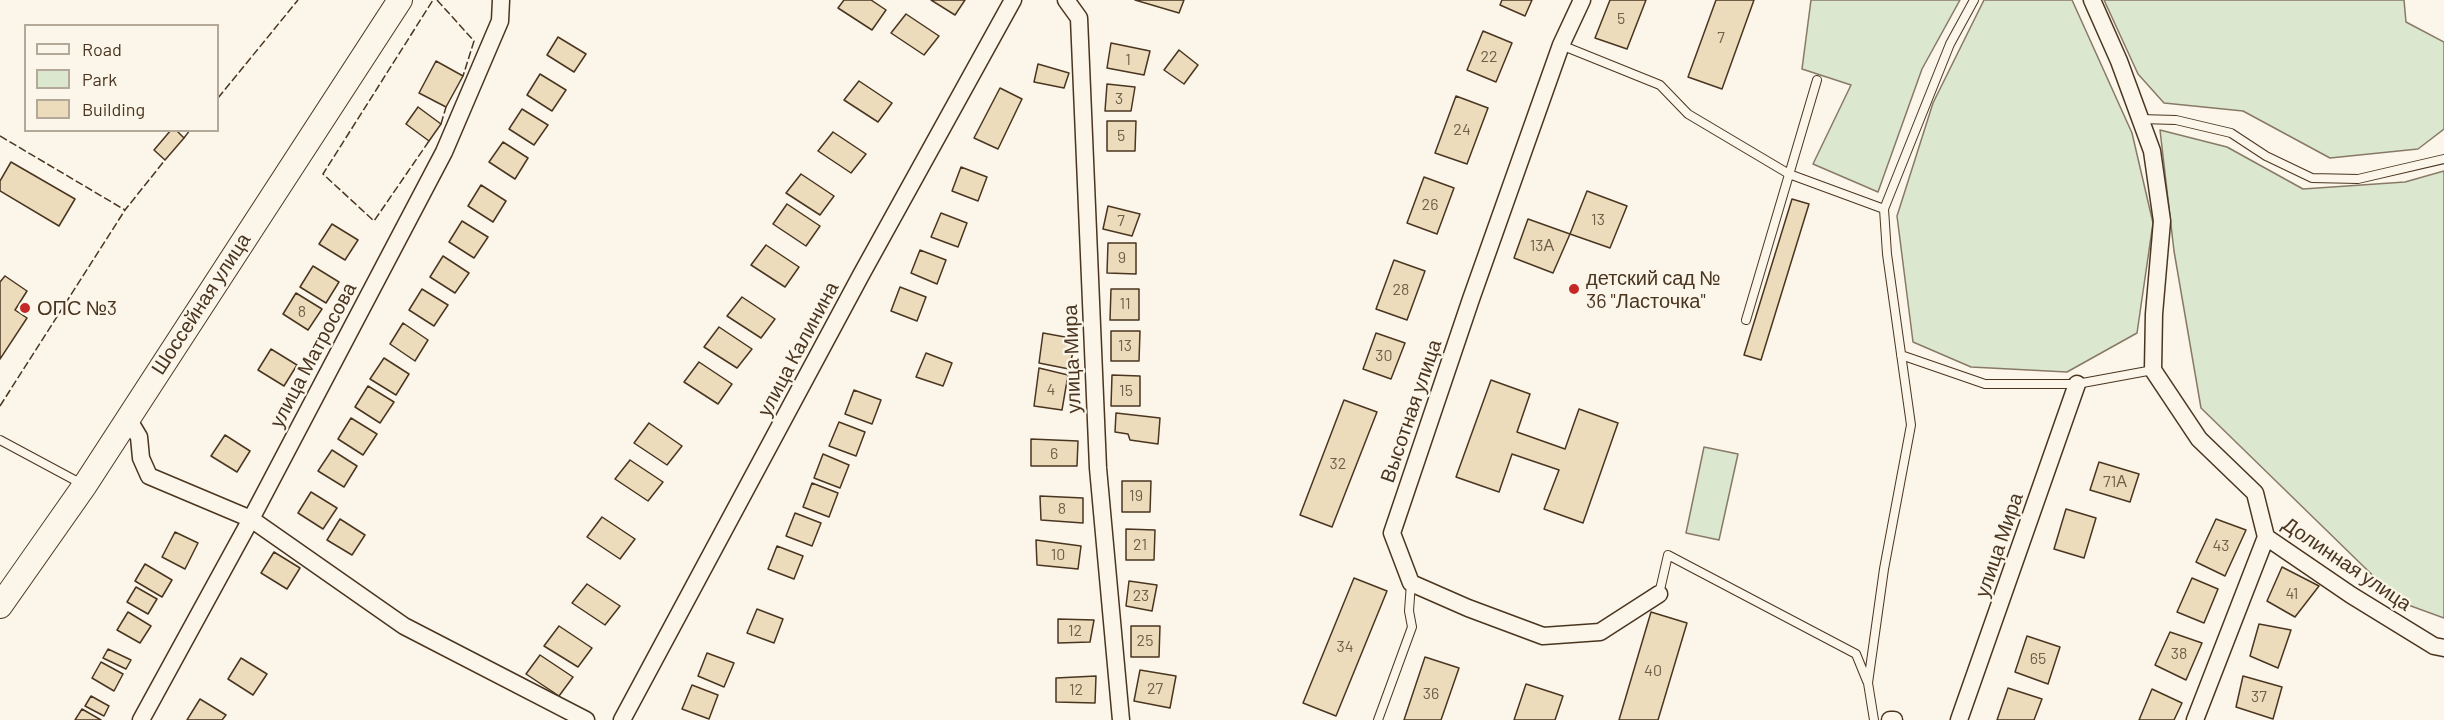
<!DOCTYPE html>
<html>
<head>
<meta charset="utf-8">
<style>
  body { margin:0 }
  #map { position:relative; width:2444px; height:720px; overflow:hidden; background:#fbf6e9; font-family:Barlow,sans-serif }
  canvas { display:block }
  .legend { position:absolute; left:24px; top:24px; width:195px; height:108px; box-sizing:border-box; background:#fbf6e9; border:2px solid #b4a999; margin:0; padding:8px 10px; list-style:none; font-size:18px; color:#4a3520 }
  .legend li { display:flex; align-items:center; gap:12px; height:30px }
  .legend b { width:30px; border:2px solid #b4a999 }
</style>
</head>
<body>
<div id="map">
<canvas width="2444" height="720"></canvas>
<ul class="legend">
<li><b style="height:8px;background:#fbf6e9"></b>Road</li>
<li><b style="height:16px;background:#dce7d0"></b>Park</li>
<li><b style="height:16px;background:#ecdcbc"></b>Building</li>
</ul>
</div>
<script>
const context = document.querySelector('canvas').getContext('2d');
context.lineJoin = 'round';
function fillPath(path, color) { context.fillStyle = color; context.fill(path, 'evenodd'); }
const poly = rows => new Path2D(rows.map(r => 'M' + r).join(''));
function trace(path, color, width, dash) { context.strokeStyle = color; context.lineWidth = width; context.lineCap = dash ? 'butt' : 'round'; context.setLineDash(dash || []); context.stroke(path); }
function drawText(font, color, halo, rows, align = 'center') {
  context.font = font + ' Barlow,sans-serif'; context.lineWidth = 4.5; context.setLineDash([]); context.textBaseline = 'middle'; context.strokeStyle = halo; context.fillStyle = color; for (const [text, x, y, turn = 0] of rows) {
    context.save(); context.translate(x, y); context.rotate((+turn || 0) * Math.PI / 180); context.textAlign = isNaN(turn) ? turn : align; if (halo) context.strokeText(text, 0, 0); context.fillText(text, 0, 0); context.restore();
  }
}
const green = poly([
  [1811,0,1960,0,1922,69,1878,192,1813,164,1851,85,1802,69,1811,0],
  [1984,0,2072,0,2132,133,2153,223,2137,333,2067,372,1971,367,1913,342,1897,216,1933,103,1984,0],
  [2104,0,2404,0,2406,22,2444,42,2444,129,2418,149,2330,158,2243,111,2164,103,2138,74,2104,0],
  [2160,130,2227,147,2303,189,2405,182,2444,171,2444,618,2400,602,2201,408,2174,251,2160,130],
  [1704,447,1738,454,1719,540,1686,533,1704,447]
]);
fillPath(green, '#dce7d0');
trace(green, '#887966', 1.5);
const building = poly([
  [844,0,871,0,886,10,872,30,838,8,844,0],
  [931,0,965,0,955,15,931,0],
  [1135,0,1184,0,1179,13,1135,0],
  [1502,0,1532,0,1525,16,1500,5,1502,0],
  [1610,0,1646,0,1627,49,1595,38,1610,0],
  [1716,0,1754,0,1722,89,1688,77,1716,0],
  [906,14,939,36,924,55,891,33,906,14],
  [1483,31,1512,43,1496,82,1467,70,1483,31],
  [558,37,586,54,574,72,547,55,558,37],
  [1111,43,1150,51,1144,75,1107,68,1111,43],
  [1179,50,1198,65,1184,84,1164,70,1179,50],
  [436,61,463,76,446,107,419,93,436,61],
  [1038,64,1069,73,1064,88,1034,82,1038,64],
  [540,74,566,90,552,111,527,95,540,74],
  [859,81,892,103,878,122,844,100,859,81],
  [1107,84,1135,87,1131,111,1105,111,1107,84],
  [1000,88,1022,99,998,149,974,138,1000,88],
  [1456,96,1488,108,1467,164,1435,153,1456,96],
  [418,107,441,124,429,141,406,124,418,107],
  [522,109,548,125,534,145,509,129,522,109],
  [1107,121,1136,121,1135,151,1107,151,1107,121],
  [171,130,176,130,184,138,165,160,154,150,171,130],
  [833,132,866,154,851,173,818,151,833,132],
  [503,142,528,158,515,179,489,162,503,142],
  [11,162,75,199,59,226,0,191,0,181,11,162],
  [961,167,987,177,978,201,952,191,961,167],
  [801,174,834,196,820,215,786,193,801,174],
  [1424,177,1454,188,1437,234,1407,223,1424,177],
  [481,185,506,201,493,222,468,206,481,185],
  [1587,191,1627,206,1610,248,1570,234,1587,191],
  [1792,199,1809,204,1761,360,1744,355,1792,199],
  [787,204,820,226,806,246,773,224,787,204],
  [1108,206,1140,214,1132,236,1103,229,1108,206],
  [941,213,967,223,958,247,931,237,941,213],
  [1528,219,1570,234,1553,273,1514,258,1528,219],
  [462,221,488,237,474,258,449,242,462,221],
  [332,224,358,240,345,260,319,244,332,224],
  [1108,243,1136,243,1136,274,1107,273,1108,243],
  [766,245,799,267,785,287,751,265,766,245],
  [920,250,946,260,937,284,911,273,920,250],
  [443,256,469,273,455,293,430,277,443,256],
  [1394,260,1425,271,1407,320,1376,309,1394,260],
  [313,266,339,282,326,303,300,287,313,266],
  [5,276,27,291,15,310,27,318,0,359,0,282,5,276],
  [900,287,926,297,917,321,891,311,900,287],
  [422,289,448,305,434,326,409,310,422,289],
  [1111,289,1139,289,1139,320,1110,320,1111,289],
  [296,293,322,309,308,330,283,314,296,293],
  [742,297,775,319,761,338,727,316,742,297],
  [403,323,428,340,415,361,390,344,403,323],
  [719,327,752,349,737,368,704,347,719,327],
  [1111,331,1140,331,1139,361,1111,361,1111,331],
  [1043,333,1076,339,1069,369,1039,363,1043,333],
  [1376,333,1405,343,1391,379,1363,369,1376,333],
  [271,349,297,365,284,386,258,370,271,349],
  [926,353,952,363,943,386,916,377,926,353],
  [384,358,409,374,396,395,370,379,384,358],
  [699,362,732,384,718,404,684,382,699,362],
  [1039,368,1068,375,1062,410,1034,406,1039,368],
  [1112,375,1140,376,1140,406,1111,406,1112,375],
  [1491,380,1530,394,1517,432,1565,449,1579,409,1618,423,1583,523,1544,509,1559,470,1512,454,1499,492,1456,477,1491,380],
  [368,386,394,402,380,423,355,407,368,386],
  [854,390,881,400,872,424,845,414,854,390],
  [1344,400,1377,412,1332,527,1300,515,1344,400],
  [1116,413,1160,418,1158,444,1130,440,1128,434,1115,432,1116,413],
  [351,418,377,434,363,455,338,439,351,418],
  [839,422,865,432,856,456,829,446,839,422],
  [649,423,682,446,667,465,634,443,649,423],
  [225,435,250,451,237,472,211,456,225,435],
  [1031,439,1078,441,1077,466,1031,466,1031,439],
  [332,450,357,466,344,487,318,471,332,450],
  [823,454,849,465,840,488,814,478,823,454],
  [630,460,663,482,648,501,615,479,630,460],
  [2099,462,2139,474,2130,502,2090,490,2099,462],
  [1122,481,1151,481,1150,512,1122,512,1122,481],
  [812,483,838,493,829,517,803,507,812,483],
  [311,492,337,508,323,529,298,513,311,492],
  [1040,496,1083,498,1083,523,1041,520,1040,496],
  [2066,509,2096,518,2084,558,2054,549,2066,509],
  [795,513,821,523,812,546,786,536,795,513],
  [602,517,635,539,620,559,587,537,602,517],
  [340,519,365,535,352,555,327,540,340,519],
  [2216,519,2246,530,2225,576,2196,562,2216,519],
  [1126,529,1155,530,1154,560,1126,560,1126,529],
  [175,532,198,543,185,569,162,557,175,532],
  [1036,540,1081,546,1078,569,1037,565,1036,540],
  [777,546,803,556,794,579,768,569,777,546],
  [274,552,300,568,287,589,261,573,274,552],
  [145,564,172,580,162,597,135,581,145,564],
  [2282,567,2319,586,2295,617,2267,601,2282,567],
  [1354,578,1387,591,1336,716,1303,703,1354,578],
  [2192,578,2218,589,2204,623,2177,612,2192,578],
  [1129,581,1157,585,1152,611,1126,606,1129,581],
  [587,584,620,606,605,625,572,603,587,584],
  [136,587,157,599,148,614,127,602,136,587],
  [757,609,783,619,774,643,747,633,757,609],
  [128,612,151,626,140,643,117,630,128,612],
  [1651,612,1687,623,1658,720,1619,720,1651,612],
  [1058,619,1094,620,1090,642,1058,643,1058,619],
  [2259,624,2291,630,2278,668,2250,656,2259,624],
  [559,626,592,648,578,667,544,646,559,626],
  [1131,626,1160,626,1159,657,1131,657,1131,626],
  [2170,632,2202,643,2186,680,2155,665,2170,632],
  [2027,636,2060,647,2048,684,2015,672,2027,636],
  [108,649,131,660,126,669,103,658,108,649],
  [707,653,734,663,724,687,698,676,707,653],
  [540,655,573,677,559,696,526,674,540,655],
  [1425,657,1459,668,1441,720,1404,720,1425,657],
  [241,658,267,674,253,695,228,679,241,658],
  [101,662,123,674,114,691,92,678,101,662],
  [1140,670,1176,676,1170,708,1134,701,1140,670],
  [1096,676,1095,703,1056,702,1056,678,1096,676],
  [2243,676,2282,687,2273,719,2236,707,2243,676],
  [1526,684,1563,696,1555,720,1514,720,1526,684],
  [692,685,718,695,709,719,682,709,692,685],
  [2008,688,2042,699,2034,720,1997,720,2008,688],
  [2152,689,2182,703,2174,720,2139,720,2152,689],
  [91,696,109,706,104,716,85,706,91,696],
  [200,699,226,715,222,720,187,720,200,699],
  [82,709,101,720,75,720,82,709]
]);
fillPath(building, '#ecdcbc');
trace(building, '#4a3520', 1.5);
const lane = poly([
  [1561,45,1660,85,1688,114,1789,174,1884,209],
  [2140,119,2176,120,2231,133,2266,156,2312,178,2358,179,2444,159],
  [1746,320,1817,80],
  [1901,355,1985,384,2077,384,2153,370],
  [0,440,82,484],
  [1659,594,1668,555,1856,654,1867,681],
  [1378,720,1412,627,1409,611,1411,583],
  [1874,720,1868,683,1884,569,1911,425,1887,254,1884,209,1950,44,1974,0]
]);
const street = poly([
  [1066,0,1079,18,1098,468,1121,720],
  [1582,0,1561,45,1471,299,1392,533,1411,583,1468,608,1543,636,1600,632,1659,594],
  [2092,0,2119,61,2152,151,2162,221,2154,314,2153,370,2199,439,2255,493,2266,537,2351,595,2434,646,2444,648],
  [127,417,139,437,141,458,149,476,251,519,404,626,586,720],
  [141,720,251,519,444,152,500,21,501,0],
  [622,720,861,275,1013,0],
  [1890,720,1894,720],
  [1959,720,2077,384],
  [2195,720,2266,537]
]);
const secondary = poly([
  [0,606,85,485,400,0]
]);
trace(lane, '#4a3520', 10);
trace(street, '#4a3520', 19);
trace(secondary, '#4a3520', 26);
trace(lane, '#fbf6e9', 8);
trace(street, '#fbf6e9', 16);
trace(secondary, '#fbf6e9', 24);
trace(poly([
  [437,0,474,41,463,76],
  [218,98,298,0],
  [441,124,446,107],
  [0,136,125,210,165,160],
  [184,138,190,130],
  [429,141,374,221,323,174,433,0],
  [0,406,125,210]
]), '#4a3520', 1.5, [8, 3]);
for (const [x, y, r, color] of [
  [1574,289,6,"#c62828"],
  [25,308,6,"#c62828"]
]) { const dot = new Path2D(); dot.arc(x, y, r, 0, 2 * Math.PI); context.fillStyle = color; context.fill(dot); trace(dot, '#fbf6e9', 2); }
drawText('16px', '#725f47', null, [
  ["5",1621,19],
  ["7",1721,38],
  ["22",1489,57],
  ["1",1128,60],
  ["3",1119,99],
  ["24",1462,130],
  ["5",1121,136],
  ["26",1430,205],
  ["13",1598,220],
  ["7",1121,221],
  ["13А",1542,246],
  ["9",1122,258],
  ["28",1401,290],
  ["11",1125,304],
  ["8",302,312],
  ["13",1125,346],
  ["30",1384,356],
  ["4",1051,390],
  ["15",1126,391],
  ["6",1054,454],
  ["32",1338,464],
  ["71А",2115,482],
  ["19",1136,496],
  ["8",1062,509],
  ["21",1140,545],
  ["43",2221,546],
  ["10",1058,555],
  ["41",2292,594],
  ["23",1141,596],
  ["12",1075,631],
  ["25",1145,641],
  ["34",1345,647],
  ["38",2179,654],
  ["65",2038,659],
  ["40",1653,671],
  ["27",1155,689],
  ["12",1076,690],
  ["36",1431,694],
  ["37",2259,697]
]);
drawText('20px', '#4a3520', '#fbf6e9', [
  ["детский сад №",1586,278],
  ["36 \"Ласточка\"",1586,301],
  ["ОПС №3",37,308]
], 'left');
drawText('20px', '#4a3520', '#fbf6e9', [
  ["Шоссейная улица",201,304,-57],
  ["улица Калинина",798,349,-62],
  ["улица Матросова",313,355,-62],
  ["улица Мира",1072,359,-92],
  ["Высотная улица",1411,411,-71],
  ["улица Мира",1999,545,-71],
  ["Долинная улица",2347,564,34]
]);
</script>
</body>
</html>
